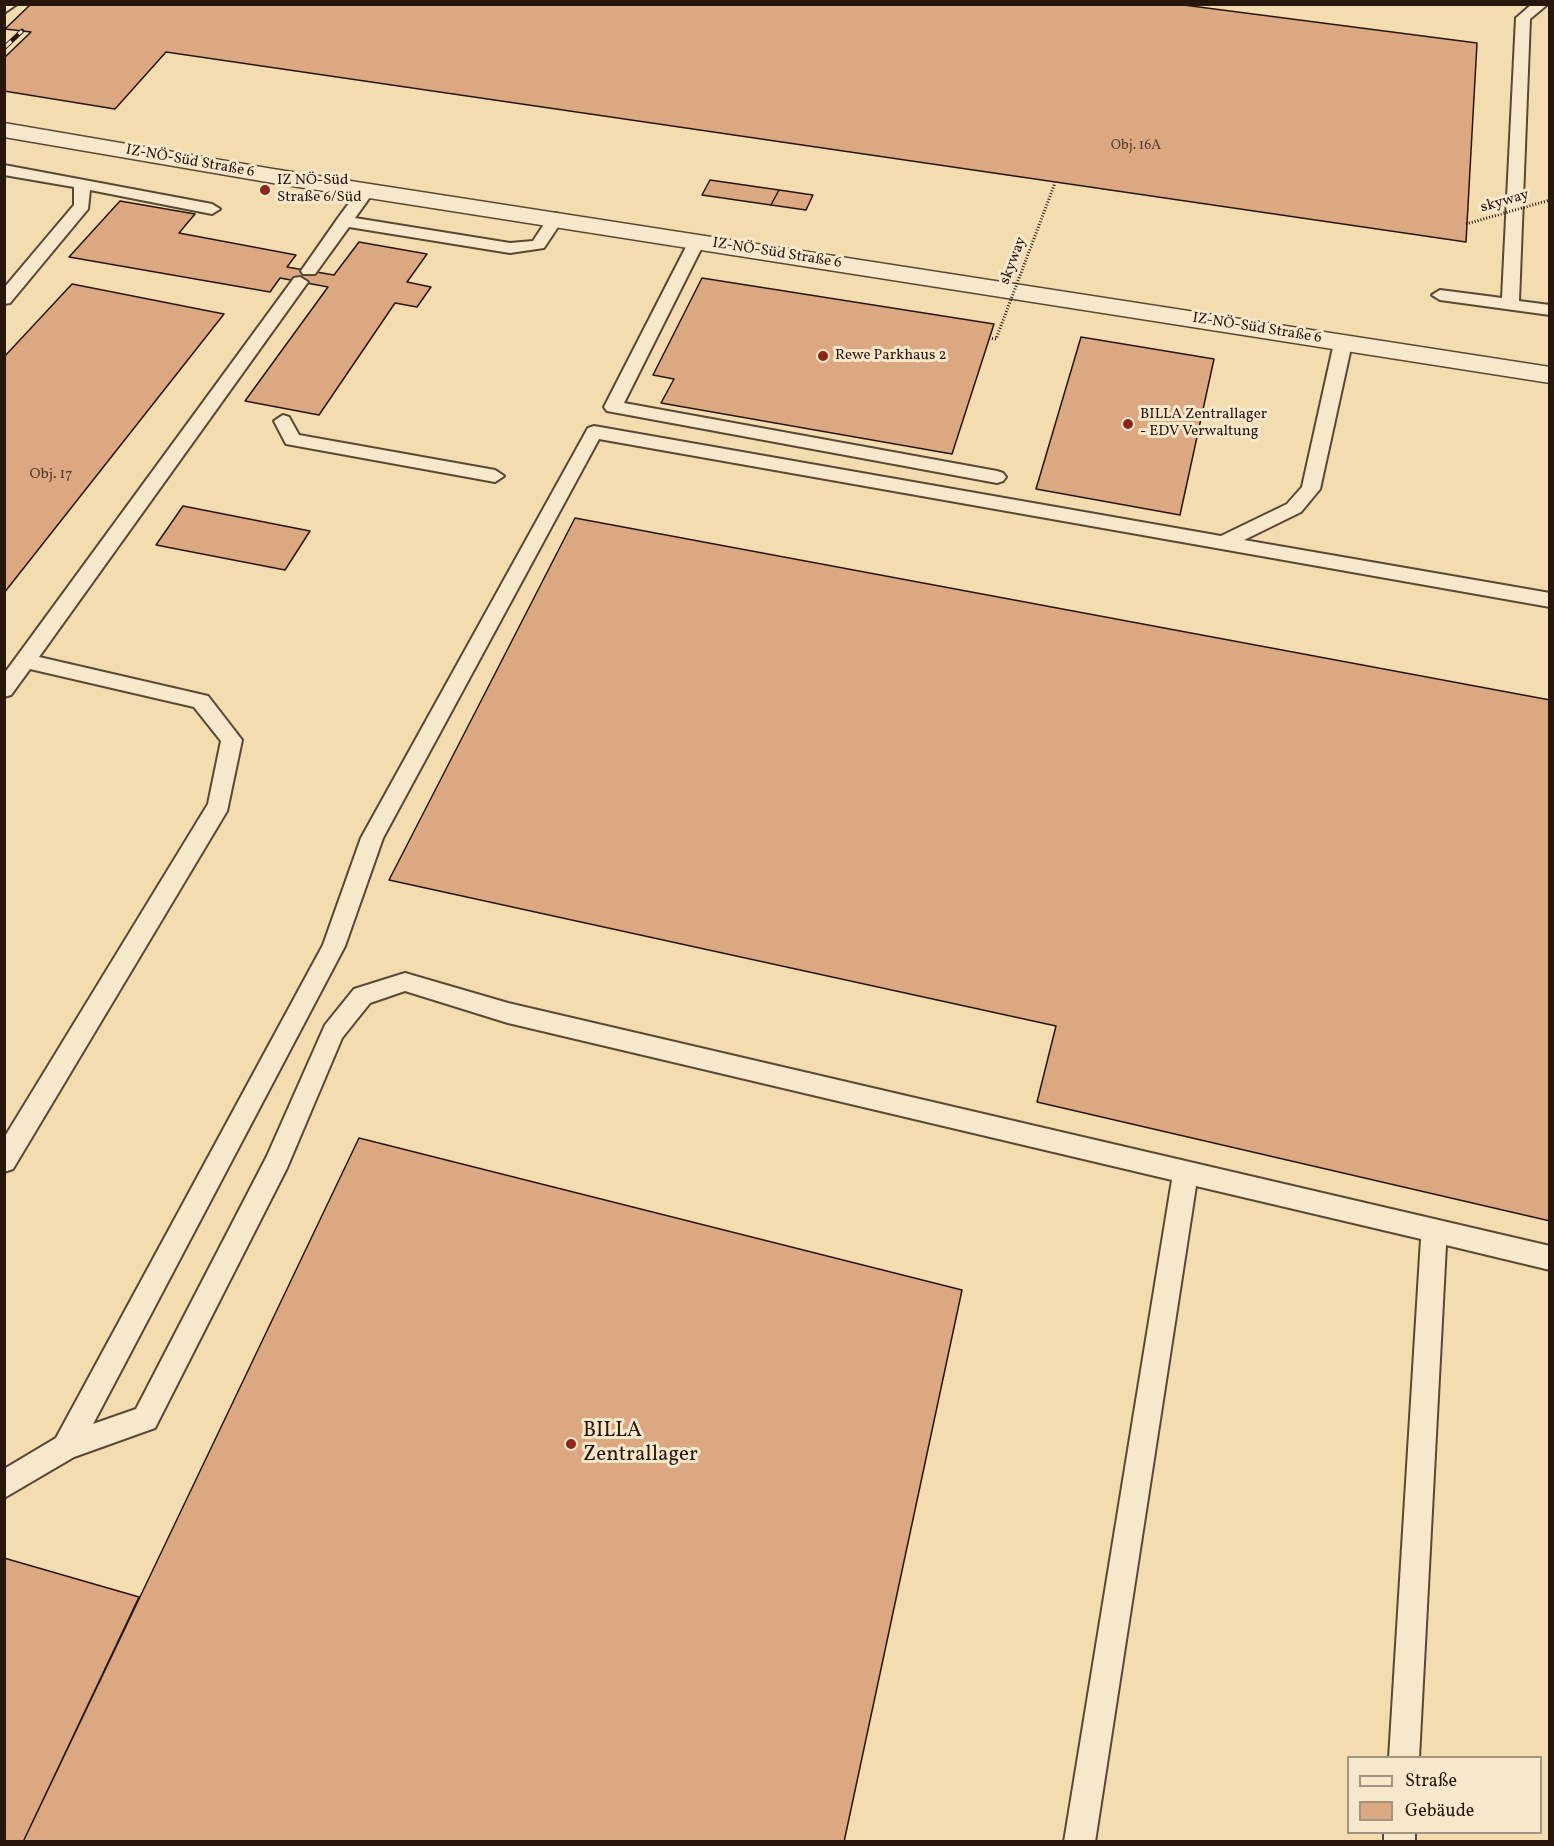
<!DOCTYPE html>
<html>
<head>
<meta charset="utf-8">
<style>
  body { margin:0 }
  #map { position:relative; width:1554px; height:1846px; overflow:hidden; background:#f2dcb0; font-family:Vollkorn,serif }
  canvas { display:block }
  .frame { position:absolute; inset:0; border:6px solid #27160b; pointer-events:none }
  .legend { position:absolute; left:1347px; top:1756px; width:195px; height:78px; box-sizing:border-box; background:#f7e8cc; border:2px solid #a4947f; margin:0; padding:8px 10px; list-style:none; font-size:18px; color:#27160b }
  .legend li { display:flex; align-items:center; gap:12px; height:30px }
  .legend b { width:30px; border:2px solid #a4947f }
</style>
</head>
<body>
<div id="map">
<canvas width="1554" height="1846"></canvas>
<div class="frame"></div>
<ul class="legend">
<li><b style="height:8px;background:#f7e8cc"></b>Straße</li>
<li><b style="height:16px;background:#dca882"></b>Gebäude</li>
</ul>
</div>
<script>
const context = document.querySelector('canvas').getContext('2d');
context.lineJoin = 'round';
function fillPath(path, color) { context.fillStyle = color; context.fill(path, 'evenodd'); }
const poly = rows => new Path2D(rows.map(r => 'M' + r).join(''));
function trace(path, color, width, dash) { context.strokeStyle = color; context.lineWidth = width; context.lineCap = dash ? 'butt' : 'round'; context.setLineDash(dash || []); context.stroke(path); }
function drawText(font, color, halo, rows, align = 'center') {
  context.font = font + ' Vollkorn,serif'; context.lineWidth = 6; context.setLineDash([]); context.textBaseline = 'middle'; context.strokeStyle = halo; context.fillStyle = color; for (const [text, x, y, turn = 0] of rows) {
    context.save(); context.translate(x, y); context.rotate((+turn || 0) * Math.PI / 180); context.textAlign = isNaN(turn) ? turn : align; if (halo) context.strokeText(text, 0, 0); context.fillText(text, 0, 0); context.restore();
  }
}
const building = poly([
  [31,4,1176,4,1477,43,1466,242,166,52,115,109,4,91,4,58,31,32,5,29,31,4],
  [710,180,779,190,771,205,702,195,710,180],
  [779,190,813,195,806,210,771,205,779,190],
  [120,201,195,214,179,233,296,255,287,267,334,275,359,242,427,254,407,282,431,287,417,307,395,303,319,415,245,401,328,287,280,278,270,292,69,257,120,201],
  [702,278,994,324,952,454,661,403,674,379,653,375,702,278],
  [72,284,224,314,4,593,4,357,72,284],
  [1081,337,1214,359,1180,515,1036,489,1081,337],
  [183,506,310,531,285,570,156,545,183,506],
  [575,518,1550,700,1550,1221,1037,1102,1056,1026,389,880,575,518],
  [359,1138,962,1290,844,1842,23,1842,359,1138],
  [4,1558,139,1597,23,1842,4,1842,4,1558]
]);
fillPath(building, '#dca882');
trace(building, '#27160b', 1.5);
const service = poly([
  [4,4,17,4,4,13,4,4],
  [1532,4,1548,4,1530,19,1519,301,1550,305,1550,315,1440,300,1432,295,1440,290,1502,298,1516,18,1532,4],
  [4,165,212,204,220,209,212,214,90,190,88,209,10,303,4,304,4,288,74,205,74,187,4,175,4,165],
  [367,185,375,190,355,218,510,243,533,241,550,215,556,213,564,218,544,248,510,253,349,227,315,274,303,274,301,271,338,218,361,187,367,185],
  [697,236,705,241,624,403,997,471,1003,473,1006,477,1003,481,997,483,607,411,604,407,689,241,697,236],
  [300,277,308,282,39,657,208,696,242,740,227,811,13,1169,4,1172,4,1138,208,804,221,741,194,707,30,669,11,695,4,697,4,674,294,278,300,277],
  [1343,338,1352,343,1320,489,1301,512,1244,540,1550,593,1550,607,599,439,383,838,345,946,93,1424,136,1409,267,1156,325,1025,354,989,405,973,508,1003,1550,1246,1550,1270,1446,1245,1419,1758,1389,1758,1421,1239,1196,1186,1095,1842,1064,1842,1172,1180,508,1023,405,991,370,1003,342,1038,287,1168,155,1428,74,1457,4,1498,4,1469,56,1438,323,945,361,838,588,428,594,426,1221,536,1287,504,1302,487,1334,343,1343,338],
  [283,415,289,417,299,435,495,470,504,476,495,482,286,444,274,421,283,415],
  [1384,1832,1415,1832,1415,1842,1384,1842,1384,1832]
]);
const minor = poly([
  [4,123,273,169,1550,367,1550,383,273,183,4,137,4,123]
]);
trace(service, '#5a4834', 4);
trace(minor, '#5a4834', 3);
fillPath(service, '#f7e8cc');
fillPath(minor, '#f7e8cc');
const rail = poly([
  [4,48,22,31]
]);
trace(rail, '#27160b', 4.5);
trace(rail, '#f7e8cc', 3, [10]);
trace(poly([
  [1466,224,1550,200],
  [989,338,996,339,1055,183]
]), '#27160b', 3, [1, 2]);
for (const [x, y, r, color] of [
  [265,190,6,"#8f2418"],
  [823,356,6,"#8f2418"],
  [1128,424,6,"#8f2418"],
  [571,1444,6,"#8f2418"]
]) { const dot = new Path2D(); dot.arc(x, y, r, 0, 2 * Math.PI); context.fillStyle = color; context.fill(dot); trace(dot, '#f7e8cc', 2); }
drawText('14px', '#543a29', null, [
  ["Obj. 16A",1136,146]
]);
drawText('15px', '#27160b', '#f7e8cc', [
  ["IZ-NÖ-Süd Straße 6",190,162,10],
  ["skyway",1505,202,-16],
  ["IZ-NÖ-Süd Straße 6",777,254,9],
  ["skyway",1014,261,-69],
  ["IZ-NÖ-Süd Straße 6",1257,329,9]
]);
drawText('15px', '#27160b', '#f7e8cc', [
  ["IZ NÖ-Süd",277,181],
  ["Straße 6/Süd",277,198],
  ["Rewe Parkhaus 2",835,356],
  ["BILLA Zentrallager",1140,415],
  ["- EDV Verwaltung",1140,432]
], 'left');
drawText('15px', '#543a29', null, [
  ["Obj. 17",51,475]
]);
drawText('21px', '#27160b', '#f7e8cc', [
  ["BILLA",583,1432],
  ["Zentrallager",583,1456]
], 'left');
</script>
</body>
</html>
